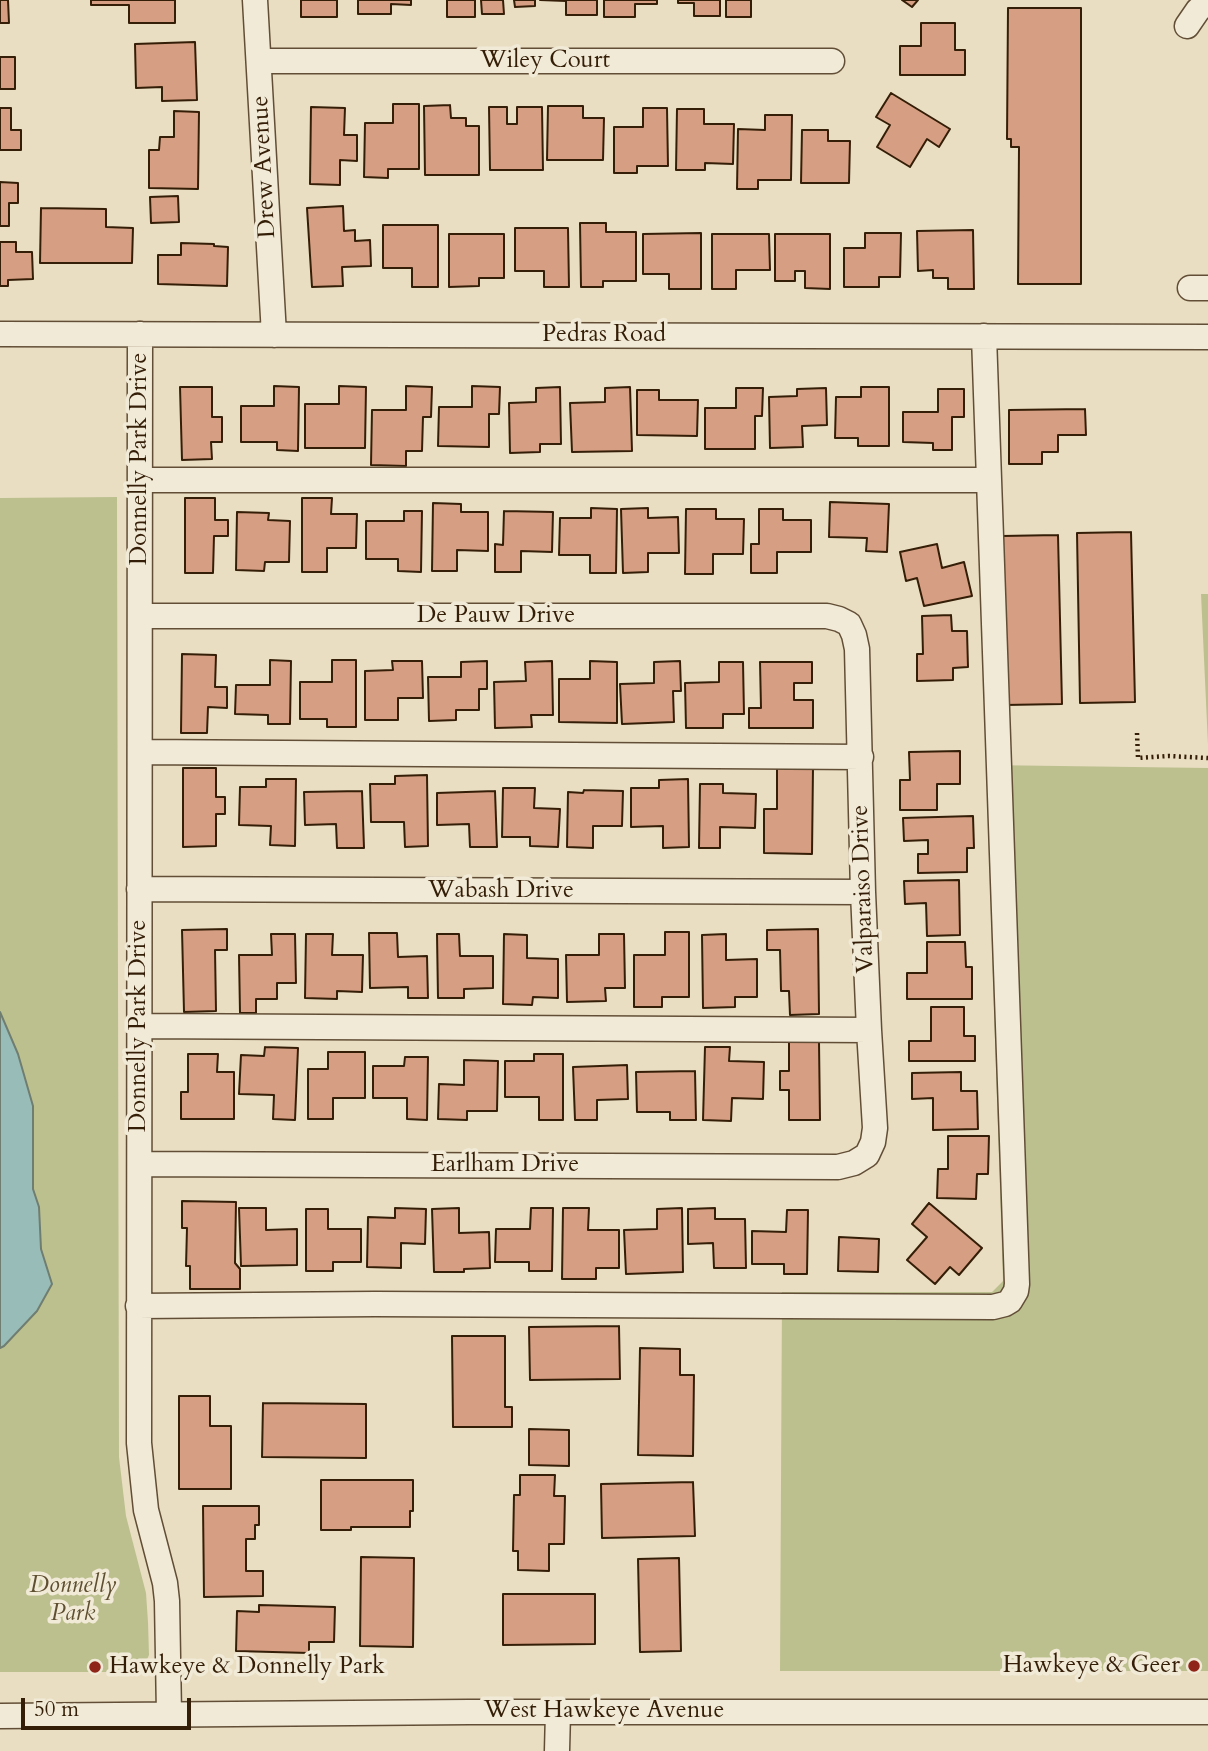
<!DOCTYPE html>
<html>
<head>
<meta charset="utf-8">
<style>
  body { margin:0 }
  #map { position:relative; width:1208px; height:1751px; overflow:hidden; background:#e9dec2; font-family:Cardo,serif }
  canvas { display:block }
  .scale { position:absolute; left:21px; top:1698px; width:170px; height:32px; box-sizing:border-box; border:4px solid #351e07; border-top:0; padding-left:9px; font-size:21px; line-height:24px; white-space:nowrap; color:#351e07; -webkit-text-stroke:5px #f1ead7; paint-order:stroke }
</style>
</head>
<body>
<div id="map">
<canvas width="1208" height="1751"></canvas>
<div class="scale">50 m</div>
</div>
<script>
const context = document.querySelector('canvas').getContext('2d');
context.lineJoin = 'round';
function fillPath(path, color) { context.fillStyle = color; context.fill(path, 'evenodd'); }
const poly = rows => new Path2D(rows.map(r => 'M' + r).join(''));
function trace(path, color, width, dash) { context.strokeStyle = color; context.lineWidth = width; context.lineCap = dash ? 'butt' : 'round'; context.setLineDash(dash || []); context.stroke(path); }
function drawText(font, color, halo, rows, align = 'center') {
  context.font = font + ' Cardo,serif'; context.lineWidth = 7; context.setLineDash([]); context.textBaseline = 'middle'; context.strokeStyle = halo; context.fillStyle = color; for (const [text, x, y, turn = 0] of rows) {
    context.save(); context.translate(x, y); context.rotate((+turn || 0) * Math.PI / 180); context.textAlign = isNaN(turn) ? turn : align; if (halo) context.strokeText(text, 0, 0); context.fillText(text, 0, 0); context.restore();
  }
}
fillPath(poly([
  [117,497,119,1457,126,1516,146,1593,148,1622,149,1655,144,1666,131,1672,0,1672,0,498],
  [1201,594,1208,594,1208,755,1208,745],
  [986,765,1208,768,1208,1671,780,1671,782,1292,992,1292,1003,1281]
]), '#bcc08f');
const water = poly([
  [0,1012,18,1054,33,1106,33,1189,39,1207,41,1249,52,1284,37,1311,4,1346,0,1348,0,1012]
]);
fillPath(water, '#98bcb7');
trace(water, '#707d71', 2);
const building = poly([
  [0,0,8,0,9,23,0,23,0,0],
  [91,0,175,0,175,23,129,23,129,5,91,5,91,0],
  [301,0,337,0,337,17,301,17,301,0],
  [358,0,411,0,411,5,391,4,391,14,358,14,358,0],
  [447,0,475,0,475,17,447,17,447,0],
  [481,0,503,0,504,14,482,14,481,0],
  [514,0,535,0,535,6,515,7,514,0],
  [540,0,597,0,597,15,566,15,566,1,540,0],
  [604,0,657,0,657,4,635,4,635,17,604,17,604,0],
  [678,0,720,0,720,16,694,16,694,3,678,3,678,0],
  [726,0,751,0,751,17,726,17,726,0],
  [902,0,918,0,912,7,902,0],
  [1008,8,1081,8,1081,284,1018,284,1019,147,1011,147,1011,139,1007,139,1008,8],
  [921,23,955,23,955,50,965,50,965,75,900,75,900,46,921,46,921,23],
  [195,42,197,100,162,101,162,87,136,88,135,44,195,42],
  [0,57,15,57,15,89,0,89,0,57],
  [891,93,950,129,939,147,927,139,910,167,877,147,890,125,876,117,891,93],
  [393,104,419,104,419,169,388,169,388,178,364,177,365,123,393,123,393,104],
  [450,105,451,118,466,118,466,126,479,126,479,175,425,175,424,106,450,105],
  [548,106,583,106,583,118,604,118,603,160,547,160,548,106],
  [311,107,345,108,344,135,357,135,357,161,340,160,340,185,310,184,311,107],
  [489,107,507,107,507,124,517,124,517,107,542,107,543,170,490,170,489,107],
  [0,108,11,108,11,130,21,130,21,150,0,150,0,108],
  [643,108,667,108,668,166,637,166,637,173,614,173,614,127,643,127,643,108],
  [677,109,704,109,704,124,734,124,733,164,705,163,705,170,676,170,677,109],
  [174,111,199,112,198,189,149,188,149,150,159,150,160,137,174,137,174,111],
  [765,115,792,115,791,180,758,180,758,189,737,189,738,129,765,130,765,115],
  [802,130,828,130,828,141,850,141,849,183,801,183,802,130],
  [0,182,18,183,18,203,9,203,9,226,0,226,0,182],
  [178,196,179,222,151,223,150,197,178,196],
  [343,206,344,231,355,230,355,241,370,240,371,266,342,267,343,286,312,287,307,208,343,206],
  [41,208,106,209,106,227,133,228,132,263,40,263,41,208],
  [580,223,606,223,606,232,636,232,636,281,603,281,603,287,581,287,580,223],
  [383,225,438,225,438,287,412,287,412,268,383,268,383,225],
  [515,228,568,228,569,287,544,287,544,271,515,271,515,228],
  [973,230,974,289,948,289,948,278,933,278,933,270,918,271,917,231,973,230],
  [701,233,701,289,669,289,669,274,643,274,643,234,701,233],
  [865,233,901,233,900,277,879,277,879,287,844,287,844,248,865,248,865,233],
  [449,234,504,234,504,278,479,278,479,286,449,287,449,234],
  [712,234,769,234,770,270,736,270,736,289,712,289,712,234],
  [775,234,830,234,830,289,805,288,805,271,795,271,795,281,775,281,775,234],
  [0,242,16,242,16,252,32,252,33,279,8,280,8,286,0,286,0,242],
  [181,243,214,244,214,246,228,247,227,286,158,284,158,255,181,255,181,243],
  [274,386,299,387,298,451,277,450,277,442,241,442,241,406,274,406,274,386],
  [339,386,366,387,365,448,305,448,305,404,339,404,339,386],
  [406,386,432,387,431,417,423,417,422,451,406,451,406,466,371,465,372,410,406,410,406,386],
  [472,386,500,387,499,414,489,414,489,447,438,446,439,407,472,407,472,386],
  [180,387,212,387,212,417,222,417,222,442,211,442,212,459,182,460,180,387],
  [560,387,561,444,540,444,540,452,510,453,509,403,536,402,536,388,560,387],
  [630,387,632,451,572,452,570,403,605,402,605,388,630,387],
  [861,387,889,387,889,446,858,446,858,438,835,438,836,397,861,397,861,387],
  [736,388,763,388,762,416,755,416,755,449,705,449,705,408,736,408,736,388],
  [826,388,827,425,802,426,803,447,770,448,769,397,797,396,797,389,826,388],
  [938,389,964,389,964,417,952,417,952,450,933,450,933,443,903,442,903,412,938,412,938,389],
  [637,390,659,390,659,400,698,400,697,436,637,435,637,390],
  [1085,409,1086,435,1058,435,1058,452,1042,452,1042,464,1009,464,1009,410,1085,409],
  [185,498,215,498,215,520,228,520,228,536,214,536,213,573,185,573,185,498],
  [302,498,332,498,331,514,357,514,356,548,327,548,327,572,302,572,302,498],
  [830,502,889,504,887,552,866,551,867,538,829,537,830,502],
  [433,503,461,504,461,512,488,512,488,551,457,550,457,571,432,571,433,503],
  [591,508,617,509,616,573,590,573,590,555,559,555,560,518,591,518,591,508],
  [648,508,648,518,678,517,679,553,648,553,648,572,623,573,621,509,648,508],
  [686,509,716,509,716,519,744,519,743,554,713,554,713,574,685,574,686,509],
  [759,509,783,509,783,520,811,520,811,552,777,552,777,573,751,573,751,544,759,544,759,509],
  [404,511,422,511,421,572,398,571,398,559,366,559,366,521,404,521,404,511],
  [504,511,553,512,552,552,521,551,521,572,495,572,495,544,503,545,504,511],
  [237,512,269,513,268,520,290,521,289,562,265,562,264,571,236,570,237,512],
  [1131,532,1135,702,1080,703,1077,533,1131,532],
  [1058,535,1062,704,1005,705,1002,536,1058,535],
  [937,544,942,568,964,562,972,596,924,606,917,578,906,581,900,552,937,544],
  [951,615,952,631,967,631,968,667,953,668,953,680,917,681,917,654,923,654,922,616,951,615],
  [182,654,216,655,215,687,227,687,227,708,208,707,207,733,181,733,182,654],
  [270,660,291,661,290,724,268,724,268,715,235,714,236,685,270,685,270,660],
  [332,660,356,660,356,727,327,727,327,719,300,719,300,682,332,682,332,660],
  [392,661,422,661,423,698,398,698,398,720,365,720,365,671,393,670,392,661],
  [487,661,487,689,479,689,479,710,456,710,456,720,429,721,428,677,461,677,461,662,487,661],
  [552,661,553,715,531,715,532,727,495,728,494,682,526,681,525,662,552,661],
  [590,661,617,662,617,723,559,722,559,679,590,679,590,661],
  [680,661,681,691,673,691,674,722,622,724,620,684,654,683,654,662,680,661],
  [719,662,743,662,744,714,723,714,723,728,686,728,685,683,719,682,719,662],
  [760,662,812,662,812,683,794,683,794,700,813,700,813,728,749,728,749,708,761,708,760,662],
  [960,751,960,784,937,784,937,810,900,810,900,780,910,780,909,752,960,751],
  [183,768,216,768,216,797,225,797,225,814,216,814,216,846,183,847,183,768],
  [777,768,813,768,812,854,764,853,764,809,777,809,777,768],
  [427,775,428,846,405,847,404,822,371,822,370,784,395,784,395,776,427,775],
  [266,779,296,779,295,846,270,845,271,826,239,825,240,787,266,787,266,779],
  [688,779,689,847,663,848,663,826,631,827,631,788,659,788,659,780,688,779],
  [700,784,723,784,723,793,756,794,755,828,720,827,720,848,699,848,700,784],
  [503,788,535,788,534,808,560,809,558,847,530,846,530,837,502,837,503,788],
  [584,790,623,791,622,826,593,826,593,848,567,847,568,792,583,793,584,790],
  [362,791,364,848,337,848,336,824,305,825,304,792,362,791],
  [495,791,497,847,470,847,469,824,437,825,437,793,495,791],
  [973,816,974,848,967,848,967,872,918,873,918,854,928,854,928,840,904,841,903,818,973,816],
  [959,880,960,935,927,936,926,903,905,904,904,881,959,880],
  [227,929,227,950,215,950,216,1011,184,1012,182,930,227,929],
  [818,929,819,1014,790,1015,789,991,781,991,780,950,767,950,767,930,818,929],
  [665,932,689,932,689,997,662,997,662,1007,634,1007,634,955,665,955,665,932],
  [369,933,397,933,398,957,427,956,428,998,408,998,408,987,370,988,369,933],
  [271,934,295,934,296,983,277,983,277,999,256,999,256,1013,240,1013,239,955,272,955,271,934],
  [306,934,333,934,332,955,363,955,362,992,337,991,337,999,305,998,306,934],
  [437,934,459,934,460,956,493,956,493,988,464,989,464,998,438,998,437,934],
  [504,934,527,935,527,958,558,959,558,998,533,997,532,1005,503,1004,504,934],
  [599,934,624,934,625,988,605,988,606,1001,567,1002,566,955,599,955,599,934],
  [726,934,726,960,757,959,757,997,735,997,735,1007,703,1008,702,935,726,934],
  [927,942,965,942,966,967,972,967,972,999,907,999,907,973,927,973,927,942],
  [931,1007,964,1007,964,1036,975,1036,975,1061,909,1061,909,1041,931,1041,931,1007],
  [789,1042,819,1042,820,1120,789,1120,789,1090,780,1090,780,1071,789,1071,789,1042],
  [265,1047,298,1048,295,1120,273,1119,274,1095,239,1094,241,1055,264,1056,265,1047],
  [705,1047,730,1047,729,1061,764,1062,763,1099,732,1098,731,1121,703,1120,705,1047],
  [328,1052,365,1052,365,1098,333,1098,333,1119,308,1119,308,1069,328,1069,328,1052],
  [188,1054,218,1054,217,1072,234,1072,234,1119,181,1119,181,1092,188,1092,188,1054],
  [534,1054,563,1054,563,1120,539,1120,539,1097,505,1097,505,1061,534,1061,534,1054],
  [405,1057,428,1057,427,1120,407,1119,407,1098,373,1098,373,1066,404,1066,405,1057],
  [464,1060,498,1061,497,1111,467,1111,467,1120,438,1119,439,1084,464,1085,464,1060],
  [627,1065,628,1099,597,1100,597,1120,575,1120,573,1067,627,1065],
  [695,1071,696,1120,670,1120,670,1112,637,1112,636,1072,695,1071],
  [961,1072,961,1091,977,1091,978,1129,933,1130,933,1098,912,1099,912,1073,961,1072],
  [948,1136,989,1136,988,1174,977,1174,976,1199,937,1198,938,1169,948,1169,948,1136],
  [182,1201,236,1202,235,1263,240,1269,240,1289,190,1289,190,1266,186,1266,187,1228,182,1228,182,1201],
  [929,1203,982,1248,959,1275,950,1267,935,1284,907,1260,927,1237,912,1224,929,1203],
  [239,1208,266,1208,266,1230,297,1229,297,1265,241,1266,239,1208],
  [395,1208,426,1209,425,1244,401,1243,401,1268,367,1267,368,1217,395,1218,395,1208],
  [459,1208,459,1233,489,1232,490,1268,464,1269,464,1272,434,1272,432,1209,459,1208],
  [531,1208,553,1208,552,1271,529,1271,529,1262,495,1262,496,1229,530,1229,531,1208],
  [563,1208,589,1208,588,1230,619,1230,619,1268,596,1268,596,1279,562,1279,563,1208],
  [682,1208,683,1272,626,1274,624,1230,657,1229,657,1209,682,1208],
  [715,1208,715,1219,745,1219,746,1268,714,1268,713,1243,688,1244,688,1209,715,1208],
  [306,1209,328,1209,328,1229,361,1229,361,1262,333,1262,333,1271,306,1271,306,1209],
  [787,1210,808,1210,807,1274,784,1274,784,1264,752,1264,752,1231,786,1232,787,1210],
  [839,1237,879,1239,878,1272,838,1271,839,1237],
  [619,1326,620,1379,530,1380,529,1327,619,1326],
  [452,1336,505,1336,505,1407,512,1407,512,1427,453,1427,452,1336],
  [640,1348,680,1349,680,1375,694,1375,693,1456,638,1455,640,1348],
  [179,1396,210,1396,210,1426,231,1426,231,1489,179,1489,179,1396],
  [263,1403,366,1404,366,1458,262,1457,263,1403],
  [529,1429,569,1430,569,1466,529,1465,529,1429],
  [520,1475,555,1475,554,1496,565,1496,564,1544,549,1544,549,1571,518,1570,518,1551,513,1551,514,1495,520,1495,520,1475],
  [321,1480,413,1480,413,1511,410,1511,410,1527,351,1527,351,1530,321,1530,321,1480],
  [693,1482,695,1536,602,1538,601,1484,693,1482],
  [203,1506,259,1506,259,1525,255,1525,255,1539,246,1539,246,1571,263,1571,263,1596,204,1597,203,1506],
  [361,1557,414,1558,413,1647,360,1646,361,1557],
  [679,1558,681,1651,640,1652,638,1559,679,1558],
  [503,1594,595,1594,595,1644,503,1645,503,1594],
  [259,1605,335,1607,334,1642,309,1642,309,1653,236,1651,237,1611,259,1612,259,1605]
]);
fillPath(building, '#d69e82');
trace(building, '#351e07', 2);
const minor = poly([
  [255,0,274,335],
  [1187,26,1198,10,1208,2],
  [259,61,832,61],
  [1190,288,1208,288],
  [0,334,1208,337],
  [140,334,139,1443,146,1510,165,1583,167,1601,169,1714],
  [140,480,989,480],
  [140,752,861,757],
  [139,889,863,892],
  [139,1026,869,1030],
  [140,1164,838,1167,854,1163,867,1155,873,1142,875,1128,869,1030,863,892,857,649,854,635,849,624,839,619,827,616,140,616],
  [138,1306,375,1304,993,1307,1005,1304,1010,1301,1016,1291,1017,1284,984,336],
  [0,1716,469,1712,1208,1712],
  [557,1751,558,1712]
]);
trace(minor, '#624e36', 27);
trace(poly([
  [1137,733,1138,758,1168,756,1208,758]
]), '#351e07', 4.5, [2, 3.5]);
trace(minor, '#f1ead7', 24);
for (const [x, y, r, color] of [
  [1194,1666,7,"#8f2418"],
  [95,1667,7,"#8f2418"]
]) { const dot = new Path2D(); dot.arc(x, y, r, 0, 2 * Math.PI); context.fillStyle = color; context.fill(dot); trace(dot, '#f1ead7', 2.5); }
drawText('24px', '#351e07', '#f1ead7', [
  ["Wiley Court",545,61],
  ["Drew Avenue",265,167,-93],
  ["Pedras Road",604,335],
  ["Donnelly Park Drive",140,459,-90],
  ["De Pauw Drive",496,616],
  ["Valparaiso Drive",864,889,-92],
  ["Wabash Drive",501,891],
  ["Donnelly Park Drive",139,1026,-90],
  ["Earlham Drive",505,1165],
  ["West Hawkeye Avenue",604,1711]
]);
drawText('italic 24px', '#5e4f30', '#f1ead7', [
  ["Donnelly",73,1586],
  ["Park",73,1614]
]);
drawText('24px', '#351e07', '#f1ead7', [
  ["Hawkeye & Geer",1180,1666],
  ["Hawkeye & Donnelly Park",109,1667,"left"]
], 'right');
</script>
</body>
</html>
